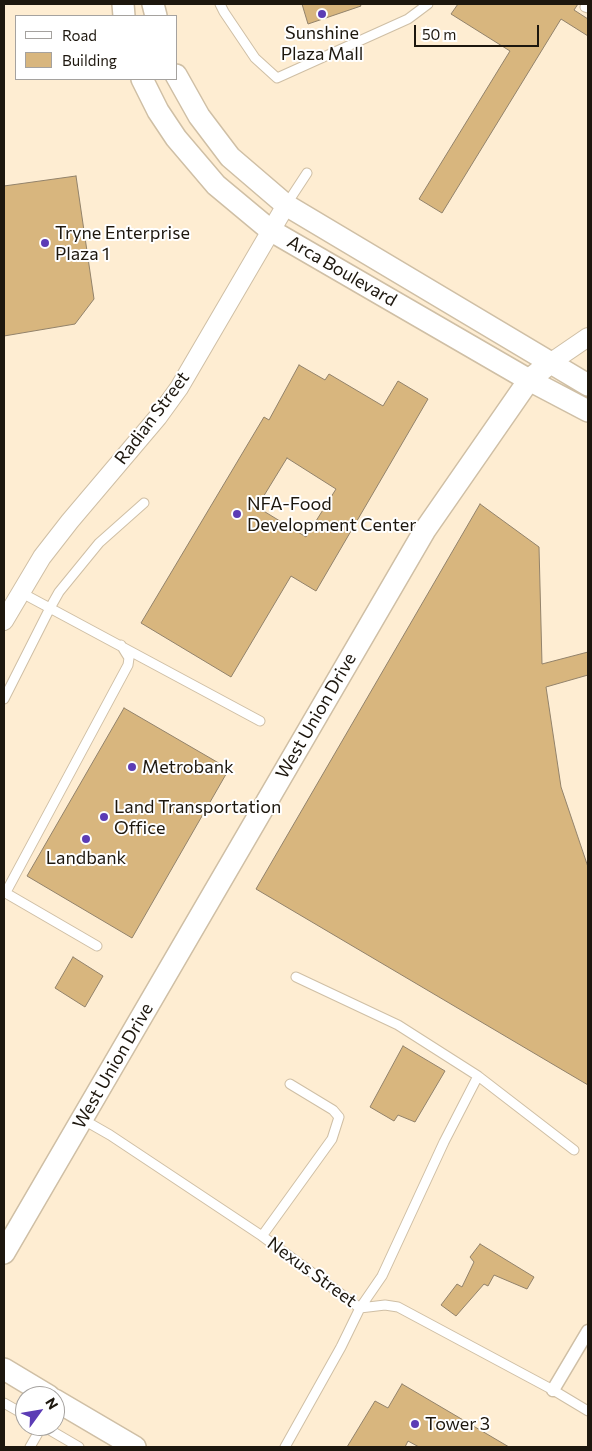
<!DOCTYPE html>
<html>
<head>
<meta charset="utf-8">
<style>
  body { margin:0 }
  #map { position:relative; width:592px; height:1451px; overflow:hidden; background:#fdf7ec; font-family:Commissioner,sans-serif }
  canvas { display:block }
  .frame { position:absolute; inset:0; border:5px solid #1d170e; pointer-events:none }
  .legend { position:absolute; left:15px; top:15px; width:162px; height:65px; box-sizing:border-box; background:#fff; border:1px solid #a5a29f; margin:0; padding:6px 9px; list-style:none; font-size:15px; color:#1d170e }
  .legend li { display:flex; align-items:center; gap:10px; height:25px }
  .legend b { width:25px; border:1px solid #a5a29f }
  .north { position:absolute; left:15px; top:1386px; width:50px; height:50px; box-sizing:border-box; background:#fff; border:1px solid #a5a29f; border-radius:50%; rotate:58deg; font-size:14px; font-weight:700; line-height:20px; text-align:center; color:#1d170e }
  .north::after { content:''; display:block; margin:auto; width:18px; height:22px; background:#5c3cb5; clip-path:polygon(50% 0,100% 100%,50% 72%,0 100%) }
  .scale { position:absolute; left:414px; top:25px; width:125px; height:22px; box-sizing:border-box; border:2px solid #1d170e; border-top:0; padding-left:6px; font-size:15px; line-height:18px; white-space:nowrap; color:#1d170e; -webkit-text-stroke:4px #fff; paint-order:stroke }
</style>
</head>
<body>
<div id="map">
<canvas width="592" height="1451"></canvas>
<div class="frame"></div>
<ul class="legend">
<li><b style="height:6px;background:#fff"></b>Road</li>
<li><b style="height:14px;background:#d8b67e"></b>Building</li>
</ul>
<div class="north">N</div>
<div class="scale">50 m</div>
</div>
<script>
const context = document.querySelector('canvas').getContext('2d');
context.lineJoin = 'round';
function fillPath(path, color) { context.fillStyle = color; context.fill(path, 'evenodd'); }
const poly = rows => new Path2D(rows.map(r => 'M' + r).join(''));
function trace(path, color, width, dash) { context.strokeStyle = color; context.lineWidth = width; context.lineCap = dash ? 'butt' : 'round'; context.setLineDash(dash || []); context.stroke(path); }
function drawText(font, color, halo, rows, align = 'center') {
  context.font = font + ' Commissioner,sans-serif'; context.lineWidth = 4; context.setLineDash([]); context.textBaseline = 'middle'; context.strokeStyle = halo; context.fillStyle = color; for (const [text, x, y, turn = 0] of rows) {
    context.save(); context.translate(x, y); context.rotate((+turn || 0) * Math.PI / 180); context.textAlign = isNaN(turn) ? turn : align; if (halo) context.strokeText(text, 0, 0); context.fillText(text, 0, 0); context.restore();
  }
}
fillPath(poly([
  [4,4,588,4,588,1447,4,1447],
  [16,16,176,16,176,79,16,79],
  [25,1396,55,1396,55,1426,25,1426]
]), '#feedd2');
const building = poly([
  [302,4,360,4,361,6,308,24,302,4],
  [458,4,578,4,574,10,588,19,588,36,561,19,442,213,419,199,510,51,451,14,458,4],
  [76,176,94,299,75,324,4,336,4,186,76,176],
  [299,365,325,380,329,374,383,406,398,381,428,399,316,591,291,576,231,677,141,623,264,417,269,420,299,365],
  [287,458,336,489,306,537,257,507,287,458],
  [480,504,539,547,542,664,588,652,588,675,546,687,561,787,588,867,588,1085,256,889,480,504],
  [124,708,229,769,132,938,27,876,124,708],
  [73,957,103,976,85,1007,55,988,73,957],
  [403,1046,445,1071,415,1122,398,1115,394,1121,370,1107,403,1046],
  [480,1244,534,1277,527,1289,494,1275,488,1286,484,1284,456,1316,441,1305,457,1284,462,1287,474,1262,470,1257,480,1244],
  [402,1384,509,1447,419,1447,408,1441,405,1447,347,1447,375,1401,388,1408,402,1384]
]);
fillPath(building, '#d8b67e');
trace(building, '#93836b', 1);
const service = poly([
  [220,4,224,12,255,58,277,78,408,19,428,4],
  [587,4,585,7,588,8],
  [286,205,307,173],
  [20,592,260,721],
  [4,699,50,608,59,592,99,543,144,503],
  [4,892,97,946],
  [6,892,128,665,129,658,121,645],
  [296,977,398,1025,478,1076,574,1150],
  [82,1119,110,1135,262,1236,360,1308,385,1305,398,1307,553,1390,588,1411],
  [262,1236,332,1139,339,1117,333,1110,290,1084],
  [4,1403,25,1415],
  [43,1426,79,1447],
  [30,1447,42,1426],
  [285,1447,341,1347,360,1308,382,1276,444,1142,478,1076]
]);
const pedestrian = poly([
  [553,1390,588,1331]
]);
const minor = poly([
  [550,363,588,337],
  [4,621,42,557,70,521,158,417,179,388,286,205]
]);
const tertiary = poly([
  [123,4,124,16],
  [153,4,156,16],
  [176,75,199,116,230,157,286,205,588,385],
  [142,79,158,111,176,138,216,185,270,230,529,380,588,411],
  [4,1253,425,530,529,380,550,363],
  [4,1369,49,1396],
  [55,1400,135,1447]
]);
trace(service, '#cfbfa5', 11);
trace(pedestrian, '#cfbfa5', 15);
trace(minor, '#cfbfa5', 20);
trace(tertiary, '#cfbfa5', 24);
trace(service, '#fff', 9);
trace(pedestrian, '#fff', 12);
trace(minor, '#fff', 18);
trace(tertiary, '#fff', 21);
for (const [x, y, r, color] of [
  [322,14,5,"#5c3cb5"],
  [45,243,5,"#5c3cb5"],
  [237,514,5,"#5c3cb5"],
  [132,767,5,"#5c3cb5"],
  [104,817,5,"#5c3cb5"],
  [86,839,5,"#5c3cb5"],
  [415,1424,5,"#5c3cb5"]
]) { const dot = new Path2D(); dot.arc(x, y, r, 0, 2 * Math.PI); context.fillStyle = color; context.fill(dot); trace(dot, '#fff', 2); }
drawText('18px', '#1d170e', '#fff', [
  ["Sunshine",322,33,"center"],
  ["Plaza Mall",322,54,"center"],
  ["Tryne Enterprise",55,233],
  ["Plaza 1",55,254],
  ["NFA-Food",247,504],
  ["Development Center",247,525],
  ["Metrobank",142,767],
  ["Land Transportation",114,807],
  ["Office",114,828],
  ["Landbank",86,858,"center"],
  ["Tower 3",425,1424]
], 'left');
drawText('18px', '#1d170e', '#fff', [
  ["Arca Boulevard",342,271,30],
  ["Radian Street",152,418,-53],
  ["West Union Drive",316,716,-60],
  ["West Union Drive",113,1066,-60],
  ["Nexus Street",312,1272,36]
]);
</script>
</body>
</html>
